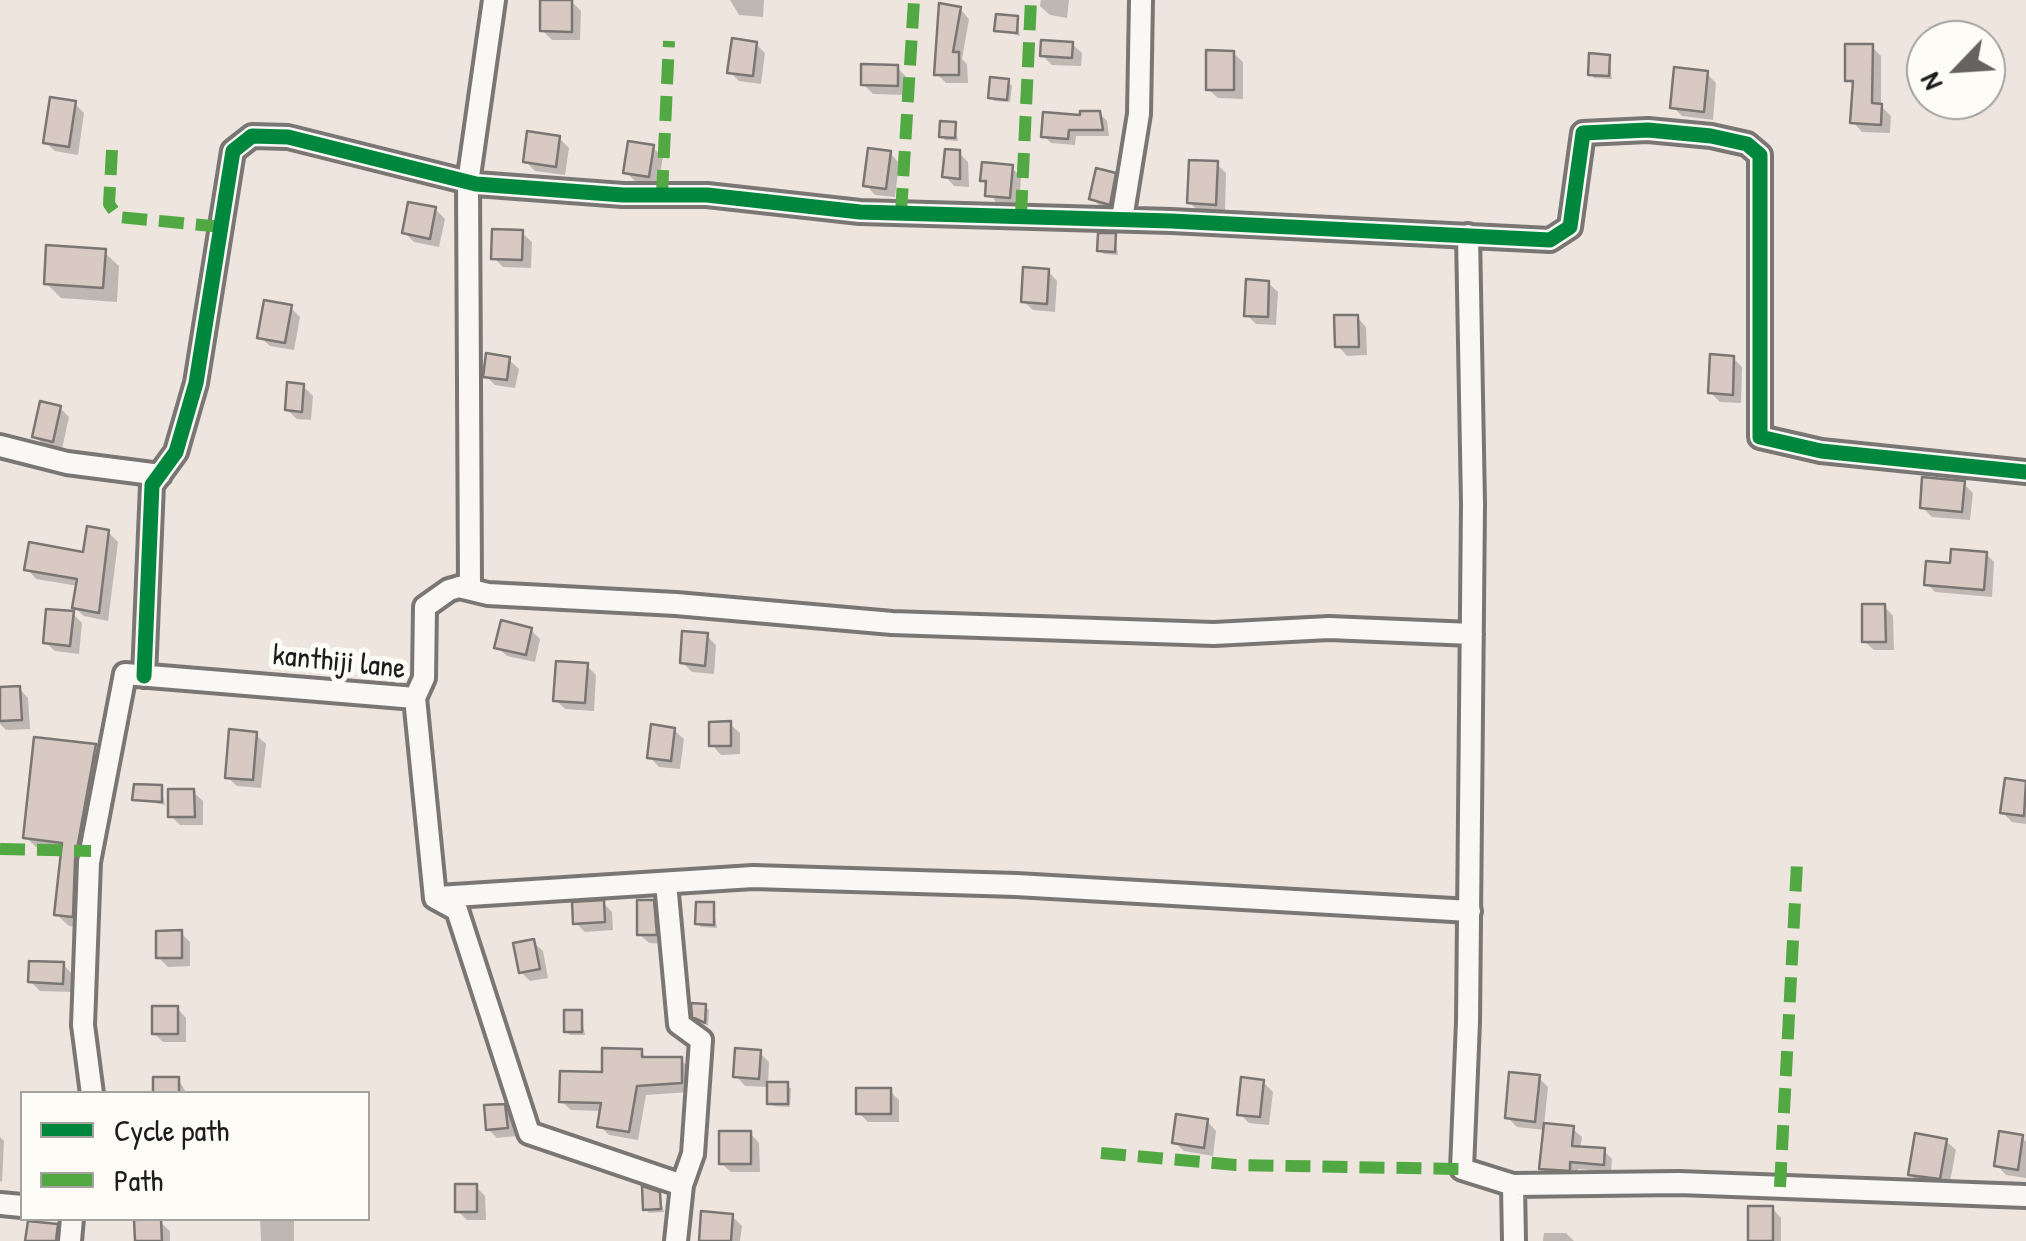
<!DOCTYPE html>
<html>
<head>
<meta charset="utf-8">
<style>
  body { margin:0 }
  #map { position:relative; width:2026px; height:1241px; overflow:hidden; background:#eee5df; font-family:"Patrick Hand",sans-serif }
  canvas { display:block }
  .legend { position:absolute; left:20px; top:1091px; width:350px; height:130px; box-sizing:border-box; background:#fdfcf7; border:2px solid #a3a29f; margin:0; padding:12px 18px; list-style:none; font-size:30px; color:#1c1c1c }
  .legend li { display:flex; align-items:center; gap:20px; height:50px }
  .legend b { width:50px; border:2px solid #a3a29f }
  .north { position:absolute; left:1906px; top:20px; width:100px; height:100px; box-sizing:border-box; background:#fdfcf7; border:2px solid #a3a29f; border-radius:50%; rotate:245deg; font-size:28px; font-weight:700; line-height:40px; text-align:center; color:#1c1c1c }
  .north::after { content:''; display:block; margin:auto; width:35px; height:45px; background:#666260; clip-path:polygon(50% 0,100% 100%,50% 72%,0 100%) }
</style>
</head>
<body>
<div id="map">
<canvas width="2026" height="1241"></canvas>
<ul class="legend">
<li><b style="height:12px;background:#00873e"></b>Cycle path</li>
<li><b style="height:12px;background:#52a943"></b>Path</li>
</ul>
<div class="north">N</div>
</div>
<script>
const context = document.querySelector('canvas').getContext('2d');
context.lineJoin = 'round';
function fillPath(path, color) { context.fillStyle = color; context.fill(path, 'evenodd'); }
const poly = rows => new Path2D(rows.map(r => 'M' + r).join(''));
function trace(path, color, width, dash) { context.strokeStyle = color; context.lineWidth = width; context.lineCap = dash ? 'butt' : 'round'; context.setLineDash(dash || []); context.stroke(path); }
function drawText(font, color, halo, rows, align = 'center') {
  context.font = font + ' "Patrick Hand",sans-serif'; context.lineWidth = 10; context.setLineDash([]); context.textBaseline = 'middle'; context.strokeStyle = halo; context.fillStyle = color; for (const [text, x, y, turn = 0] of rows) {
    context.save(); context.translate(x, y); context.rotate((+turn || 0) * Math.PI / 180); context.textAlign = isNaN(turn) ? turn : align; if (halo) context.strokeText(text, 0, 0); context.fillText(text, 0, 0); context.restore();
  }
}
fillPath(poly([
  [730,0,764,0,763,17,739,15],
  [1041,0,1069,0,1067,18,1050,15,1040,6],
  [571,1,581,11,580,40,552,40,542,30],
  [960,9,969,19,962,59,967,64,968,83,946,83,937,74],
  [1017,19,1020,36,997,30],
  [756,44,765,53,761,84,739,81,730,72],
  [1072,44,1082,53,1081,66,1052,65,1043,56],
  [1872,47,1881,56,1881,106,1891,116,1890,133,1862,132,1853,122,1855,87,1848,80],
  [1233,53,1243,62,1243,99,1218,98,1208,89],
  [1609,58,1612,79,1594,78,1590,74],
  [897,67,906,77,906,95,873,94,863,84],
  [1707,74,1716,83,1713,120,1682,116,1673,107],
  [1008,82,1012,86,1010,102,994,101,990,97],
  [75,104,84,113,78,155,55,151,45,142],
  [1099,113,1107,121,1109,136,1076,136,1075,145,1051,143,1044,136],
  [955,125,958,141,945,140,941,136],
  [559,138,569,148,565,175,535,171,526,162],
  [653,148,663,157,658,185,635,181,626,172],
  [890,153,899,163,895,197,875,195,866,185],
  [959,153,968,162,969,187,954,186,945,176],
  [1217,164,1226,173,1225,213,1199,212,1189,202],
  [1012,168,1021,177,1019,206,997,204,982,180],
  [1114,175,1124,184,1119,213,1102,208,1092,198],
  [435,209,445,219,439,247,414,242,404,232],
  [522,233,532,242,531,268,503,267,494,258],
  [1115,236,1118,255,1104,254,1100,250],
  [104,252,119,266,117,302,61,298,46,283],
  [1048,271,1057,281,1055,312,1033,310,1023,301],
  [1268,283,1278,292,1276,325,1256,324,1247,315],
  [290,307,300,317,294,350,270,346,260,337],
  [1357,317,1366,327,1367,355,1347,356,1338,346],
  [1733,358,1742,367,1741,403,1720,402,1710,392],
  [509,360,519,369,515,388,495,385,486,376],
  [303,386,313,396,311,420,297,419,287,410],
  [60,408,69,417,62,449,44,445,34,436],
  [1964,484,1973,493,1970,520,1932,517,1922,507],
  [108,532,118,542,108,621,84,616,74,607,78,586,36,579,27,569,85,554],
  [1986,554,1994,562,1992,597,1935,592,1927,584,1952,565],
  [1884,606,1893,616,1894,650,1874,650,1864,641],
  [73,614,82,623,79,654,55,651,45,642],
  [531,630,540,639,535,662,507,656,497,647],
  [707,636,716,645,714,674,692,672,682,662],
  [587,666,596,675,594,711,565,709,556,700],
  [19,688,28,698,30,729,6,730,0,724,0,690],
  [730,724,740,733,740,754,721,755,712,745],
  [674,730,684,739,680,769,659,767,650,757],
  [256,735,266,744,261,788,237,786,227,777],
  [95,746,107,759,85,928,69,926,56,914,63,853,39,850,26,837],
  [2007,781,2026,784,2026,824,2012,822,2002,812],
  [161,788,165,805,135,799],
  [193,792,203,801,203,825,180,825,171,816],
  [653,902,662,912,665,944,649,943,639,934],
  [603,903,612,912,613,930,585,932,576,923],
  [713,905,717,928,701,927,697,923],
  [181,933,190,942,190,966,168,967,158,957],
  [533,942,543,951,548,978,530,981,521,972],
  [63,964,72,974,72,992,40,991,30,981],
  [705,1006,709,1010,708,1026,699,1020],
  [177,1008,186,1018,186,1042,163,1042,154,1033],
  [581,1013,585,1035,570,1035,566,1031],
  [641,1052,649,1060,681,1060,691,1069,690,1092,646,1095,638,1140,609,1135,600,1126,602,1111,571,1110,561,1101],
  [760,1053,769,1062,768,1084,791,1088,790,1107,773,1106,769,1087,745,1086,736,1076],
  [1538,1077,1548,1087,1544,1126,1573,1129,1582,1137,1580,1149,1604,1151,1612,1159,1611,1172,1578,1169,1577,1178,1550,1177,1542,1168,1545,1130,1517,1127,1507,1117],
  [178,1079,187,1094,155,1094],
  [1263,1082,1273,1092,1269,1125,1249,1123,1240,1114],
  [890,1091,899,1100,899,1122,868,1122,859,1113],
  [504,1106,514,1116,516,1136,497,1138,488,1129],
  [1207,1121,1216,1131,1213,1156,1184,1151,1174,1142],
  [750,1133,759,1143,760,1172,731,1172,721,1163],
  [0,1137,4,1141,2,1182,0,1181],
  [2022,1137,2026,1142,2026,1178,2006,1175,1997,1165],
  [1946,1141,1956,1150,1949,1187,1920,1183,1910,1174],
  [476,1187,485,1196,486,1220,467,1220,458,1211],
  [659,1194,664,1212,649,1213,645,1209],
  [1772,1208,1781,1218,1781,1241,1751,1241],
  [732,1216,742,1226,740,1241,701,1241],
  [260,1218,294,1218,294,1241,261,1241],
  [160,1222,170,1231,170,1241,137,1241],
  [1544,1233,1566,1233,1574,1241,1543,1241]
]), '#0003');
const building = poly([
  [540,0,572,0,572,32,540,31,540,0],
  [939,3,961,7,953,52,959,52,959,75,934,75,939,3],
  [996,14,1018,16,1017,33,994,31,996,14],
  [732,38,757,42,753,76,727,73,732,38],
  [1041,40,1073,42,1072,58,1040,56,1041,40],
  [1845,44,1873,44,1872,103,1882,104,1881,125,1850,123,1853,81,1845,81,1845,44],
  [1206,50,1234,51,1234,90,1206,90,1206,50],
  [1589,53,1610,55,1609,76,1588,75,1589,53],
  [861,64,898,65,898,86,861,85,861,64],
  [1674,67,1708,71,1704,112,1670,108,1674,67],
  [990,77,1009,79,1007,100,988,98,990,77],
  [50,97,76,101,69,147,43,143,50,97],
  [1080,111,1100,111,1103,130,1069,130,1068,139,1041,137,1043,112,1080,115,1080,111],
  [940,121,956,122,955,138,939,137,940,121],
  [527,131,560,136,556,167,523,162,527,131],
  [628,141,654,145,649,177,623,173,628,141],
  [868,148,891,151,886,189,863,186,868,148],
  [945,149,960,150,960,179,942,177,945,149],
  [1189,160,1218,161,1216,205,1187,203,1189,160],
  [982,162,1013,165,1010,198,985,196,986,181,980,181,982,162],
  [1096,168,1116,173,1110,205,1089,199,1096,168],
  [408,202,436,207,430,239,402,233,408,202],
  [492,229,523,230,522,260,491,259,492,229],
  [1098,233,1116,233,1115,252,1097,251,1098,233],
  [46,245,106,249,103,288,44,284,46,245],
  [1023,267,1049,269,1047,304,1021,302,1023,267],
  [1246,279,1269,281,1268,317,1244,316,1246,279],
  [264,300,292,305,285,343,257,338,264,300],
  [1334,315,1358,315,1359,347,1335,347,1334,315],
  [486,353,510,357,507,380,483,377,486,353],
  [1710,354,1734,356,1733,395,1708,393,1710,354],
  [287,382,304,384,302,412,285,410,287,382],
  [40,401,61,406,53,442,32,437,40,401],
  [1922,477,1965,481,1962,512,1920,508,1922,477],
  [87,526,109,530,99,613,72,608,77,579,24,570,29,542,83,552,87,526],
  [1951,549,1987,552,1984,590,1924,585,1926,561,1950,563,1951,549],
  [1862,604,1885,604,1886,642,1862,642,1862,604],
  [46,609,74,611,70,646,43,643,46,609],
  [501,620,532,628,526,655,494,648,501,620],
  [682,631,708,633,705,666,680,663,682,631],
  [556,661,588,663,585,703,553,701,556,661],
  [20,686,22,720,0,721,0,687,20,686],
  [731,721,731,746,709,746,709,722,731,721],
  [651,724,675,728,671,761,647,758,651,724],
  [229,729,257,732,253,780,225,778,229,729],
  [34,737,96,744,75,860,73,917,54,915,62,843,23,838,34,737],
  [2005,778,2026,781,2024,816,2000,813,2005,778],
  [134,784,162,785,162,802,132,800,134,784],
  [168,789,194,789,195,817,168,817,168,789],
  [604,900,605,922,573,924,572,902,604,900],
  [637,900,654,900,657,935,637,935,637,900],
  [696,902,714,902,714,925,695,924,696,902],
  [182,930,182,958,156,958,156,931,182,930],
  [534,939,540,969,519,973,513,943,534,939],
  [29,961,64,962,63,984,28,982,29,961],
  [691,1003,706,1004,705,1023,692,1017,691,1003],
  [152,1006,178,1006,178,1034,152,1034,152,1006],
  [564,1010,582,1010,582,1032,564,1032,564,1010],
  [602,1048,642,1049,642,1057,682,1057,682,1083,637,1086,629,1132,597,1127,601,1103,559,1102,560,1071,602,1072,602,1048],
  [735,1048,761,1050,759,1079,733,1077,735,1048],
  [1509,1072,1540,1075,1535,1122,1505,1118,1509,1072],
  [153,1077,179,1077,179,1094,153,1094,153,1077],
  [1241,1077,1264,1080,1260,1117,1237,1115,1241,1077],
  [767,1082,788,1082,788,1104,767,1104,767,1082],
  [856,1088,891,1088,891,1114,856,1114,856,1088],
  [505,1104,508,1128,486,1130,484,1105,505,1104],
  [1176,1114,1208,1119,1204,1148,1172,1143,1176,1114],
  [1544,1123,1574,1126,1572,1146,1605,1148,1604,1165,1570,1162,1570,1171,1539,1169,1544,1123],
  [719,1131,751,1131,751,1164,719,1164,719,1131],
  [1999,1131,2023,1135,2018,1170,1994,1166,1999,1131],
  [1915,1133,1947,1139,1940,1179,1908,1175,1915,1133],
  [455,1184,477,1184,477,1212,455,1212,455,1184],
  [642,1186,660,1192,661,1209,643,1210,642,1186],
  [1748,1206,1773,1206,1773,1241,1748,1241,1748,1206],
  [701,1211,733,1214,731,1241,699,1241,701,1211],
  [161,1219,162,1241,135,1241,134,1220,161,1219],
  [28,1221,58,1224,56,1241,25,1241,28,1221]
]);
fillPath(building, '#d8cac2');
trace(building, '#7a7674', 2.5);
const street = poly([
  [1122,219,1139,114,1141,0],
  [1468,235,1473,504,1468,1022,1462,1169,1513,1185,1514,1241],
  [0,446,67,463,160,475],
  [459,587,488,594,676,604,892,623,1214,634,1329,628,1472,634],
  [144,676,152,485,176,452,196,383,233,151,252,136,288,137,476,184,623,195,707,195,860,212,1171,221,1550,240,1570,227,1583,133,1648,130,1711,136,1747,144,1760,155,1760,437,1821,451,2026,472],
  [415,698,424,678,425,607,449,590,470,584,468,183,494,0],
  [666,883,679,1024,701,1040,693,1154,682,1185],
  [438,897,753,877,1016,885,1470,911],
  [92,1094,83,1025,89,862,125,674,415,698,435,898,457,910,529,1133,682,1185,676,1241],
  [1513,1185,1679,1183,2026,1196],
  [0,1204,22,1206],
  [70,1241,72,1218]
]);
trace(street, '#7a7674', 28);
trace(street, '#f9f8f5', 20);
trace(poly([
  [112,150,109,204,118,217,223,227],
  [662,195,669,41],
  [901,213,914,0],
  [1021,215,1031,0],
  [0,849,91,851],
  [1101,1153,1236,1165,1462,1169],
  [1780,1187,1797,863]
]), '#52a943', 12, [25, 12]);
trace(poly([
  [144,676,152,485,176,452,196,383,233,151,252,136,288,137,476,184,623,195,707,195,860,212,1171,221,1550,240,1570,227,1583,133,1648,130,1711,136,1747,144,1760,155,1760,437,1821,451,2026,472]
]), '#00873e', 15);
drawText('30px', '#1c1c1c', '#fdfcf7', [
  ["kanthiji lane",339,663,6]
]);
</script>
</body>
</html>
